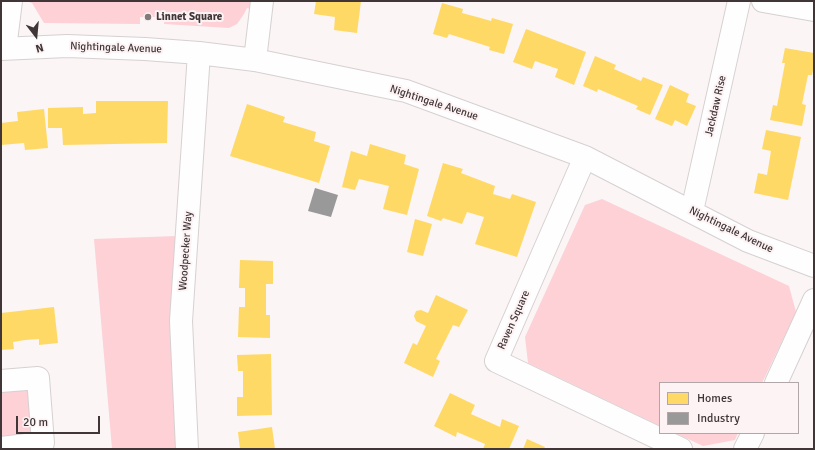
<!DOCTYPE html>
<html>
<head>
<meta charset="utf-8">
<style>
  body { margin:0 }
  #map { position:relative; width:815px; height:450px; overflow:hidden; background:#fbf5f6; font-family:Signika,sans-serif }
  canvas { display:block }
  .frame { position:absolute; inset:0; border:2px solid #403637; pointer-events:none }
  .legend { position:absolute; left:659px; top:382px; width:140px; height:52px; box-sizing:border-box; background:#fdf3f4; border:1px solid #b1a7a8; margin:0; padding:5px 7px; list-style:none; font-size:12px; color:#403637 }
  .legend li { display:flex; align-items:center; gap:8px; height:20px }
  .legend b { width:20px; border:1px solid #b1a7a8 }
  .north { position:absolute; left:16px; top:16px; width:40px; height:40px; -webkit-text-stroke:3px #fdf3f4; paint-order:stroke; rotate:164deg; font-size:11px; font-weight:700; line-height:16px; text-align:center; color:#403637 }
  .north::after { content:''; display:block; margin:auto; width:14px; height:18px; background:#403637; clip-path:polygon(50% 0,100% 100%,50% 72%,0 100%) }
  .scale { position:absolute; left:16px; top:416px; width:84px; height:18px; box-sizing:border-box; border:2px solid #403637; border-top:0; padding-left:5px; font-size:12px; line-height:14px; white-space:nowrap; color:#403637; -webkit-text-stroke:3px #fdf3f4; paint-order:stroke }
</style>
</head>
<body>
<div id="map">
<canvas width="815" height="450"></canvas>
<div class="frame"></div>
<ul class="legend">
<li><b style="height:11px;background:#ffd966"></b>Homes</li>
<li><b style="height:11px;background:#999"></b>Industry</li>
</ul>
<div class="north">N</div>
<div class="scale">20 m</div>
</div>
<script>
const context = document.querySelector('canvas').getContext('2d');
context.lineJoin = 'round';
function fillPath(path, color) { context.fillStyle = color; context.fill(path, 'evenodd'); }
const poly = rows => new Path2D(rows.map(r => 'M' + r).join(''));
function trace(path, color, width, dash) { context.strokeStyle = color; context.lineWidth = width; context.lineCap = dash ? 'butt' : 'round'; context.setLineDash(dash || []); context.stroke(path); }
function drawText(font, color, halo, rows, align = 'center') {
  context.font = font + ' Signika,sans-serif'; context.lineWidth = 4; context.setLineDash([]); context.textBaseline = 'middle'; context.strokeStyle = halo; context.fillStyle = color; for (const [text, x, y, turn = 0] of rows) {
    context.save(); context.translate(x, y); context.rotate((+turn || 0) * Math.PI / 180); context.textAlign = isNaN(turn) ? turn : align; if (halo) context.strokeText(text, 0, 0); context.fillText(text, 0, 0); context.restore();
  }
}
fillPath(poly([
  [26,1,255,1,254,10,247,8,244,14,237,24,229,28,164,24,165,17,140,17,140,24,44,23,32,3],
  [602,199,789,286,796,312,762,383,660,383,660,426,528,363,525,337,585,205],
  [176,236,179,449,112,449,94,239],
  [38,378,43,443,1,448,1,381],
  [675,433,738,433,735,440,703,446]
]), '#fdd1d6');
fillPath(poly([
  [316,1,361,1,357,33,334,30,335,17,314,14],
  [442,3,463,9,462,13,477,17,491,21,492,18,513,24,504,54,489,50,490,47,449,34,447,38,433,34],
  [526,29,586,52,574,85,555,77,558,69,535,61,532,69,513,62],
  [785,48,814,53,814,65,812,75,808,75,802,104,806,105,802,126,770,120,773,105,777,106,785,63,782,63],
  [595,56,616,65,614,69,641,81,643,77,663,85,650,115,636,109,638,106,598,89,597,92,583,86],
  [670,85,689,94,686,102,696,106,687,126,675,120,672,126,655,119],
  [96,101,168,101,167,143,63,145,62,128,48,128,48,108,83,107,83,114,96,113],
  [247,104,285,117,283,122,316,132,314,141,330,146,319,183,230,156],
  [44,109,48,148,25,150,24,143,1,145,1,123,18,121,17,112],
  [766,130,801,137,788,200,754,193,758,173,767,175,771,151,762,149],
  [370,144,406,155,404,164,419,169,407,215,383,209,389,186,359,179,355,190,342,187,351,151,367,156],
  [443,163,463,169,461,173,495,186,493,194,510,199,512,194,536,202,517,257,475,244,484,217,467,212,462,224,443,218,441,221,427,216],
  [415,219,432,224,423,256,407,252],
  [240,260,273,261,273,284,266,284,266,315,270,315,270,338,238,337,239,307,245,307,245,288,239,288],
  [436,295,468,310,459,327,453,325,436,359,440,361,433,377,404,363,413,343,417,345,426,326,416,321,414,316,416,311,421,310,428,313],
  [54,307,58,343,39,345,39,339,25,340,13,342,14,349,1,350,1,313],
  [271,354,272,415,237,416,237,397,243,397,243,371,238,371,237,355],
  [450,393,475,405,471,414,500,427,502,419,519,426,509,449,483,449,485,444,457,432,456,437,434,426],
  [272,427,275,449,240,449,238,432],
  [527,439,545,447,544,449,523,449]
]), '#ffd966');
fillPath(poly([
  [315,188,338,195,331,217,308,211]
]), '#999');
const minor = poly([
  [763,1,814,10],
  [1,49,67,46,145,49,199,53,255,60,406,91,585,157,748,241,814,266],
  [5,49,11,1],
  [255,60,262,1],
  [585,157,496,361,681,449],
  [692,211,739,1],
  [1,381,38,378,43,443,1,448],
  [776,383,814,300],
  [187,449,181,321,199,53],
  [745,449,753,433]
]);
trace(minor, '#d7d0d1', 24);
trace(minor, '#fefefe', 22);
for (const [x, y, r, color] of [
  [148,17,4,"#81797a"]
]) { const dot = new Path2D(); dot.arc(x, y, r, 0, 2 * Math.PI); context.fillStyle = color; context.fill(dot); trace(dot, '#fdf3f4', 1.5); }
drawText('bold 11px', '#403637', '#fdf3f4', [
  ["Linnet Square",156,17]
], 'left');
drawText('11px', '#403637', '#fdf3f4', [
  ["Nightingale Avenue",116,48,2],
  ["Nightingale Avenue",434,103,18],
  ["Jackdaw Rise",716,106,-77],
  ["Nightingale Avenue",731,230,26],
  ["Woodpecker Way",186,251,-86],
  ["Raven Square",514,320,-66]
]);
</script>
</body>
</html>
